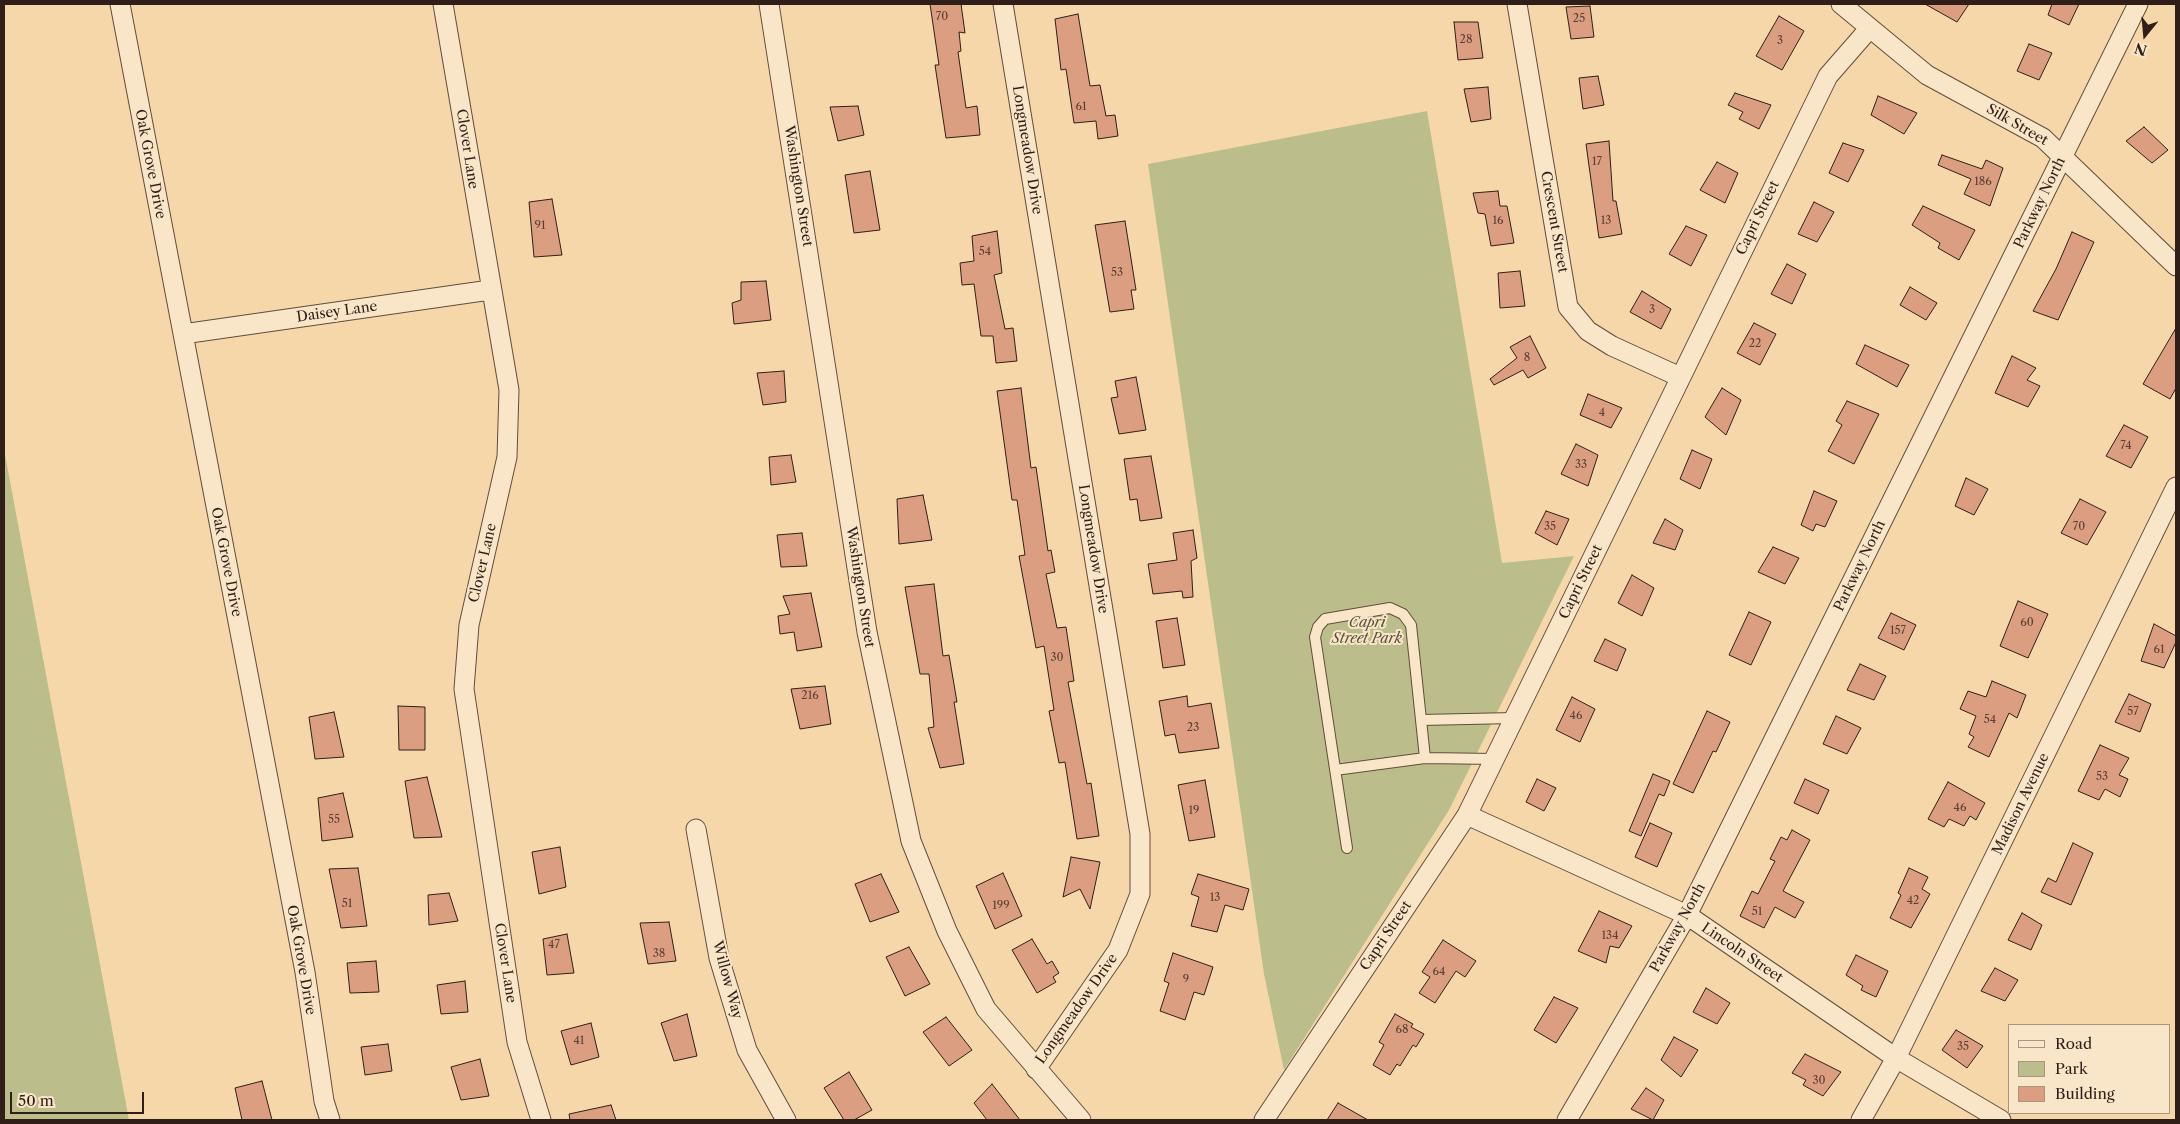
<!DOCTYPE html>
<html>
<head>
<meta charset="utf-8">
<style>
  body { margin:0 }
  #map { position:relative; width:2180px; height:1124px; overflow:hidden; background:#f6d7aa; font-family:"Libre Caslon Text",serif }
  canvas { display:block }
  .frame { position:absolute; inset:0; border:5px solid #301f18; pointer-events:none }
  .legend { position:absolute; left:2008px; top:1024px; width:162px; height:90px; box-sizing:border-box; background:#f9e5c8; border:1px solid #a99682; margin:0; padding:6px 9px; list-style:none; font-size:15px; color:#301f18 }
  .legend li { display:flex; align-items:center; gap:10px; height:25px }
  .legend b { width:25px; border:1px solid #a99682 }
  .north { position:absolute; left:2120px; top:10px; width:50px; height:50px; -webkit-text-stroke:4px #f9e5c8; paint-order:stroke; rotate:197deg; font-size:14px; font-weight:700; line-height:20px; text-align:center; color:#301f18 }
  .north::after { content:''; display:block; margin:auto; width:18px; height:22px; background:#301f18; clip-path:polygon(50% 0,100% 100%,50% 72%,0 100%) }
  .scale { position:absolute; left:10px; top:1092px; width:134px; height:22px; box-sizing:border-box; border:2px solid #301f18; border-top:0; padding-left:6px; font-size:15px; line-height:18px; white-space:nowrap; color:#301f18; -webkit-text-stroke:4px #f9e5c8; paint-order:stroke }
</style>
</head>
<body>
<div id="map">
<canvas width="2180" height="1124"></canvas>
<div class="frame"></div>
<ul class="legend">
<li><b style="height:6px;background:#f9e5c8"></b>Road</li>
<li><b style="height:14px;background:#bbbe8a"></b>Park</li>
<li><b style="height:14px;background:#db9e81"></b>Building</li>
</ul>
<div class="north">N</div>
<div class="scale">50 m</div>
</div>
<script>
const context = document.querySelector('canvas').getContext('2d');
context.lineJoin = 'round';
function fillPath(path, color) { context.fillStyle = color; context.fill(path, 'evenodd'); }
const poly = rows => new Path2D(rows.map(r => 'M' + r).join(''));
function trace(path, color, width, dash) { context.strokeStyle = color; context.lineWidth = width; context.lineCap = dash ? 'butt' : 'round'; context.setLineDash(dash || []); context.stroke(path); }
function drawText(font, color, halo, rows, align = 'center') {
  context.font = font + ' "Libre Caslon Text",serif'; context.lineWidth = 4; context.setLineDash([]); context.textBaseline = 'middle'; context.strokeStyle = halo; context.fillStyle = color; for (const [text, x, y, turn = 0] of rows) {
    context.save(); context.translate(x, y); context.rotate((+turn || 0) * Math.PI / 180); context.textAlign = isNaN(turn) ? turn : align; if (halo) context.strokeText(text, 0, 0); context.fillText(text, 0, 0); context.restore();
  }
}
fillPath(poly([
  [1427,111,1502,563,1574,556,1449,810,1284,1070,1264,974,1148,164],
  [4,449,129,1120,4,1120]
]), '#bbbe8a');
const building = poly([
  [930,4,961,4,965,33,959,32,961,51,958,52,966,108,977,106,980,135,946,138,935,65,939,65,930,4],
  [1925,4,1969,4,1957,22,1925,4],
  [2052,4,2079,4,2069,25,2048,15,2052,4],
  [1590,6,1594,37,1571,39,1566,7,1590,6],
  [1078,14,1090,86,1100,85,1106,116,1115,115,1118,136,1098,139,1096,121,1074,123,1066,69,1061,70,1055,19,1078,14],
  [1779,16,1804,31,1782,70,1756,56,1779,16],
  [1454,22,1478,22,1483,58,1458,60,1454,22],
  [2029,44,2052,53,2039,80,2017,71,2029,44],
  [1598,76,1604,105,1583,109,1579,78,1598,76],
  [1488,87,1491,119,1471,122,1464,89,1488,87],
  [1735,93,1771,105,1759,129,1739,119,1743,112,1728,105,1735,93],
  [1878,96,1917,113,1904,134,1871,115,1878,96],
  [858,106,864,135,838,141,830,107,858,106],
  [2144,127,2168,150,2152,163,2126,141,2144,127],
  [1609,141,1613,201,1616,201,1622,234,1599,238,1586,144,1609,141],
  [1843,143,1864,150,1848,182,1829,173,1843,143],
  [1942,155,1982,169,1986,160,2003,168,1990,206,1964,194,1971,179,1938,165,1942,155],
  [1717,162,1738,173,1725,203,1700,190,1717,162],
  [870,171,880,230,854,233,845,175,870,171],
  [1498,191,1500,206,1507,206,1514,243,1491,246,1485,214,1478,213,1473,193,1498,191],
  [552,199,562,255,534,257,529,202,552,199],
  [1814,202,1834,212,1817,242,1798,234,1814,202],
  [1923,206,1975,230,1959,260,1938,248,1940,243,1912,225,1923,206],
  [1125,221,1136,290,1131,290,1134,309,1110,312,1095,225,1125,221],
  [1686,226,1707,235,1691,266,1669,254,1686,226],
  [997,231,1002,273,994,275,1005,329,1013,328,1017,361,996,363,993,336,981,336,974,284,962,285,960,263,974,261,972,236,997,231],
  [2072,232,2094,242,2058,320,2033,311,2056,269,2072,232],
  [1787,264,1806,274,1792,304,1771,294,1787,264],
  [1520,271,1525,306,1500,308,1498,273,1520,271],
  [766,281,771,320,734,324,732,303,741,300,741,282,766,281],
  [1910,287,1937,303,1926,320,1900,305,1910,287],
  [1642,291,1671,309,1661,329,1630,312,1642,291],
  [1754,323,1776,334,1760,365,1737,353,1754,323],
  [2176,328,2176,388,2170,399,2143,384,2176,328],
  [1530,336,1546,368,1528,378,1523,370,1494,385,1490,379,1517,358,1510,347,1530,336],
  [1865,345,1909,365,1897,387,1856,364,1865,345],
  [2012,356,2036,368,2027,380,2040,386,2028,407,1995,393,2012,356],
  [784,371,786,402,763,405,757,373,784,371],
  [1136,377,1146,430,1119,434,1111,398,1118,397,1115,381,1136,377],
  [1021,388,1031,468,1036,467,1048,551,1051,550,1055,572,1046,574,1057,628,1066,627,1074,681,1068,682,1087,784,1091,783,1099,836,1077,839,1065,762,1059,763,1049,711,1054,710,1044,646,1036,648,1019,556,1025,555,1017,500,1012,500,997,391,1021,388],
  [1722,388,1741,400,1726,435,1705,417,1722,388],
  [1588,394,1622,408,1611,428,1580,415,1588,394],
  [1847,401,1879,414,1854,464,1828,451,1842,425,1836,421,1847,401],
  [2124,425,2148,437,2131,468,2106,456,2124,425],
  [1576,444,1598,455,1588,486,1561,474,1576,444],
  [1692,450,1712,459,1700,489,1680,479,1692,450],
  [791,455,796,482,771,485,769,457,791,455],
  [1151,456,1162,518,1140,521,1137,499,1130,500,1124,459,1151,456],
  [1966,478,1988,489,1974,515,1955,506,1966,478],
  [1814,491,1837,501,1825,527,1816,524,1813,531,1801,525,1814,491],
  [923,495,932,540,899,544,897,499,923,495],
  [2080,499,2106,512,2087,545,2061,533,2080,499],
  [1546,511,1569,519,1557,545,1535,533,1546,511],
  [1665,519,1683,530,1675,550,1653,543,1665,519],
  [1193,530,1197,558,1191,561,1193,597,1183,598,1182,591,1153,594,1148,564,1177,560,1173,533,1193,530],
  [802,533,807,566,781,567,777,535,802,533],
  [1773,547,1799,558,1785,584,1758,572,1773,547],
  [1632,575,1654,588,1642,616,1618,603,1632,575],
  [934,584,943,656,949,655,957,702,954,702,964,764,940,768,928,728,934,727,929,674,920,674,905,587,934,584],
  [811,593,822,647,797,651,794,632,780,634,778,616,790,614,783,596,811,593],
  [2018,601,2048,614,2028,658,2000,646,2018,601],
  [1749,612,1771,622,1751,665,1729,655,1749,612],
  [1891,613,1916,625,1904,650,1878,638,1891,613],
  [1177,618,1185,665,1163,668,1156,621,1177,618],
  [2154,624,2176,636,2176,642,2164,668,2141,661,2154,624],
  [1605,639,1626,649,1617,671,1594,661,1605,639],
  [1860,664,1886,676,1874,700,1847,690,1860,664],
  [1992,681,2026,695,2017,718,2009,713,1989,757,1968,747,1974,737,1969,734,1976,716,1960,709,1968,691,1986,697,1992,681],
  [825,686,831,724,800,729,791,689,825,686],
  [2129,694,2151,704,2140,732,2115,722,2129,694],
  [1187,696,1188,707,1211,703,1219,748,1179,753,1175,734,1165,736,1159,701,1187,696],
  [1572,697,1595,709,1580,742,1556,730,1572,697],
  [398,706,425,707,425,750,399,750,398,706],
  [1707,711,1730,722,1716,752,1713,751,1693,793,1673,784,1707,711],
  [334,712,344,757,315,759,309,717,334,712],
  [1836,716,1861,728,1847,754,1823,744,1836,716],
  [2100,745,2129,758,2119,775,2128,779,2120,797,2105,789,2099,800,2078,791,2100,745],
  [1653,774,1670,781,1664,796,1659,794,1641,836,1629,831,1653,774],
  [427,777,442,837,414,838,405,781,427,777],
  [1537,779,1556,788,1544,811,1526,802,1537,779],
  [1805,779,1829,790,1818,814,1794,803,1805,779],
  [1205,780,1215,837,1189,841,1178,785,1205,780],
  [1948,782,1985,803,1976,820,1970,816,1964,826,1949,819,1944,827,1928,819,1948,782],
  [343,793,353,837,322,841,318,798,343,793],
  [1650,823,1672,833,1657,867,1635,857,1650,823],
  [1792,830,1810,840,1783,891,1804,902,1795,918,1775,907,1764,928,1740,916,1752,891,1758,894,1775,861,1770,859,1781,837,1787,840,1792,830],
  [2073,843,2093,853,2071,905,2041,892,2048,878,2056,882,2073,843],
  [560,847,566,887,539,894,532,852,560,847],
  [1071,857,1100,862,1090,909,1080,889,1063,897,1071,857],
  [358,868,367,926,341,928,329,869,358,868],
  [1909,868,1928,877,1922,889,1930,894,1911,928,1890,918,1901,895,1898,893,1909,868],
  [1003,873,1022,916,995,929,976,886,1003,873],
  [881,874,899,912,870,922,855,884,881,874],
  [1198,874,1249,889,1243,910,1225,905,1217,932,1191,926,1199,897,1191,894,1198,874],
  [449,893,458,921,429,925,428,895,449,893],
  [1599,911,1632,926,1619,948,1610,946,1606,963,1578,951,1599,911],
  [2022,913,2042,925,2031,950,2008,940,2022,913],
  [669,922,676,961,648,964,640,923,669,922],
  [567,934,574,973,547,975,543,939,567,934],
  [1032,939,1047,964,1052,961,1059,973,1053,977,1056,982,1037,993,1012,950,1032,939],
  [1443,940,1476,961,1465,977,1456,971,1435,1003,1419,993,1430,977,1422,972,1443,940],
  [909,947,930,984,905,996,886,957,909,947],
  [1173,953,1213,967,1204,995,1194,992,1185,1020,1160,1011,1169,983,1164,981,1173,953],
  [1856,955,1888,971,1876,997,1861,990,1863,986,1846,975,1856,955],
  [376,961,379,992,350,993,347,963,376,961],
  [1995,968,2018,980,2005,1001,1981,991,1995,968],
  [465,981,468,1012,441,1014,437,985,465,981],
  [1706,988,1730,1003,1717,1024,1693,1012,1706,988],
  [1554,997,1578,1008,1556,1043,1534,1030,1554,997],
  [687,1014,697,1056,674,1061,661,1023,687,1014],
  [1395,1014,1413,1024,1411,1027,1424,1034,1416,1047,1413,1045,1400,1066,1397,1064,1390,1075,1373,1065,1384,1045,1379,1042,1395,1014],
  [946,1017,972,1050,949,1066,923,1032,946,1017],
  [591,1023,599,1057,571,1065,561,1031,591,1023],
  [1956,1030,1983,1046,1967,1068,1942,1050,1956,1030],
  [1674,1037,1698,1050,1681,1077,1661,1060,1674,1037],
  [388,1044,392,1071,365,1075,361,1047,388,1044],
  [1805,1054,1841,1072,1823,1096,1803,1085,1806,1080,1792,1073,1805,1054],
  [480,1059,489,1096,461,1100,451,1067,480,1059],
  [849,1072,872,1110,854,1120,844,1120,824,1088,849,1072],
  [262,1081,272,1120,242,1120,235,1088,262,1081],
  [992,1084,1020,1120,987,1120,974,1103,992,1084],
  [1646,1088,1664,1100,1653,1120,1631,1109,1646,1088],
  [1338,1103,1368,1120,1327,1120,1338,1103],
  [611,1105,616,1120,570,1120,569,1114,611,1105]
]);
fillPath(building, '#db9e81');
trace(building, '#301f18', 1);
const service = poly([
  [1421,720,1514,718],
  [1335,770,1425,758,1495,759],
  [1347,848,1315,637,1318,627,1325,619,1390,608,1403,614,1411,625,1425,758]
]);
const minor = poly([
  [120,4,305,972,324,1101,330,1120],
  [443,4,509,390,507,457,469,625,464,689,517,1042,541,1120],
  [769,4,867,632,911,841,947,931,986,1009,1081,1120],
  [1003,4,1140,834,1140,894,1118,950,1036,1069],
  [1517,4,1568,307,1588,331,1612,346,1680,377],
  [1841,4,1927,75,2043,138,2176,266],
  [183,334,490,290],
  [1467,815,1687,915,1896,1058,2001,1120],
  [696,829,719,958,747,1050,786,1120],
  [1264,1120,1467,815,1828,76,1869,29],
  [1567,1120,1687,915,2138,4],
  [1861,1120,1896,1058,2176,487]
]);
trace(service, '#624d3c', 12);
trace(minor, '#624d3c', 21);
trace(service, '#f9e5c8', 10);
trace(minor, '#f9e5c8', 19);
drawText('11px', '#5b3f32', null, [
  ["70",942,17],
  ["25",1579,19],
  ["28",1466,40],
  ["3",1780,41],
  ["61",1081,107],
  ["17",1597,162],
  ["186",1983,182],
  ["16",1498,221],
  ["13",1606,221],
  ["91",540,226],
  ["54",985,252],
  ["53",1117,273],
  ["3",1652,310],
  ["22",1755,344],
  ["8",1527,358],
  ["4",1602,413],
  ["74",2126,446],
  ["33",1581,465],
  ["35",1550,527],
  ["70",2079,527],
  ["60",2027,623],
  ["157",1898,631],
  ["61",2159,650],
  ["30",1057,658],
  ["216",810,696],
  ["57",2133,712],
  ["46",1576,716],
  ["54",1990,720],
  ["23",1193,728],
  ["53",2102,777],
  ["46",1960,808],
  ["19",1194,811],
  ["55",334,820],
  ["13",1215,898],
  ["42",1913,901],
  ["51",347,904],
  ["199",1001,906],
  ["51",1757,912],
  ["134",1610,936],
  ["47",554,945],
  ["38",659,954],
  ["64",1439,972],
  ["9",1186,980],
  ["68",1402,1030],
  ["41",579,1041],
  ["35",1963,1047],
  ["30",1819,1081]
]);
drawText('14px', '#301f18', '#f9e5c8', [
  ["Silk Street",2017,125,30],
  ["Clover Lane",467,149,81],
  ["Longmeadow Drive",1027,150,81],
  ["Oak Grove Drive",150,164,79],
  ["Washington Street",798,186,81],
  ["Parkway North",2040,203,-64],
  ["Capri Street",1758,218,-64],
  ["Crescent Street",1554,222,80],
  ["Daisey Lane",337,312,-8],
  ["Longmeadow Drive",1093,549,81],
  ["Oak Grove Drive",226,562,79],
  ["Clover Lane",483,563,-77],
  ["Parkway North",1860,566,-64],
  ["Capri Street",1581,582,-64],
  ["Washington Street",860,587,81],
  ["Madison Avenue",2021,804,-64],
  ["Parkway North",1678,928,-61],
  ["Capri Street",1386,936,-56],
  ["Lincoln Street",1742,953,34],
  ["Oak Grove Drive",301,960,80],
  ["Clover Lane",505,963,81],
  ["Willow Way",727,980,75],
  ["Longmeadow Drive",1077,1009,-55]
]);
drawText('italic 14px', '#5a4f3a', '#f9e5c8', [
  ["Capri",1367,623],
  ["Street Park",1367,639]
]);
</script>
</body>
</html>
